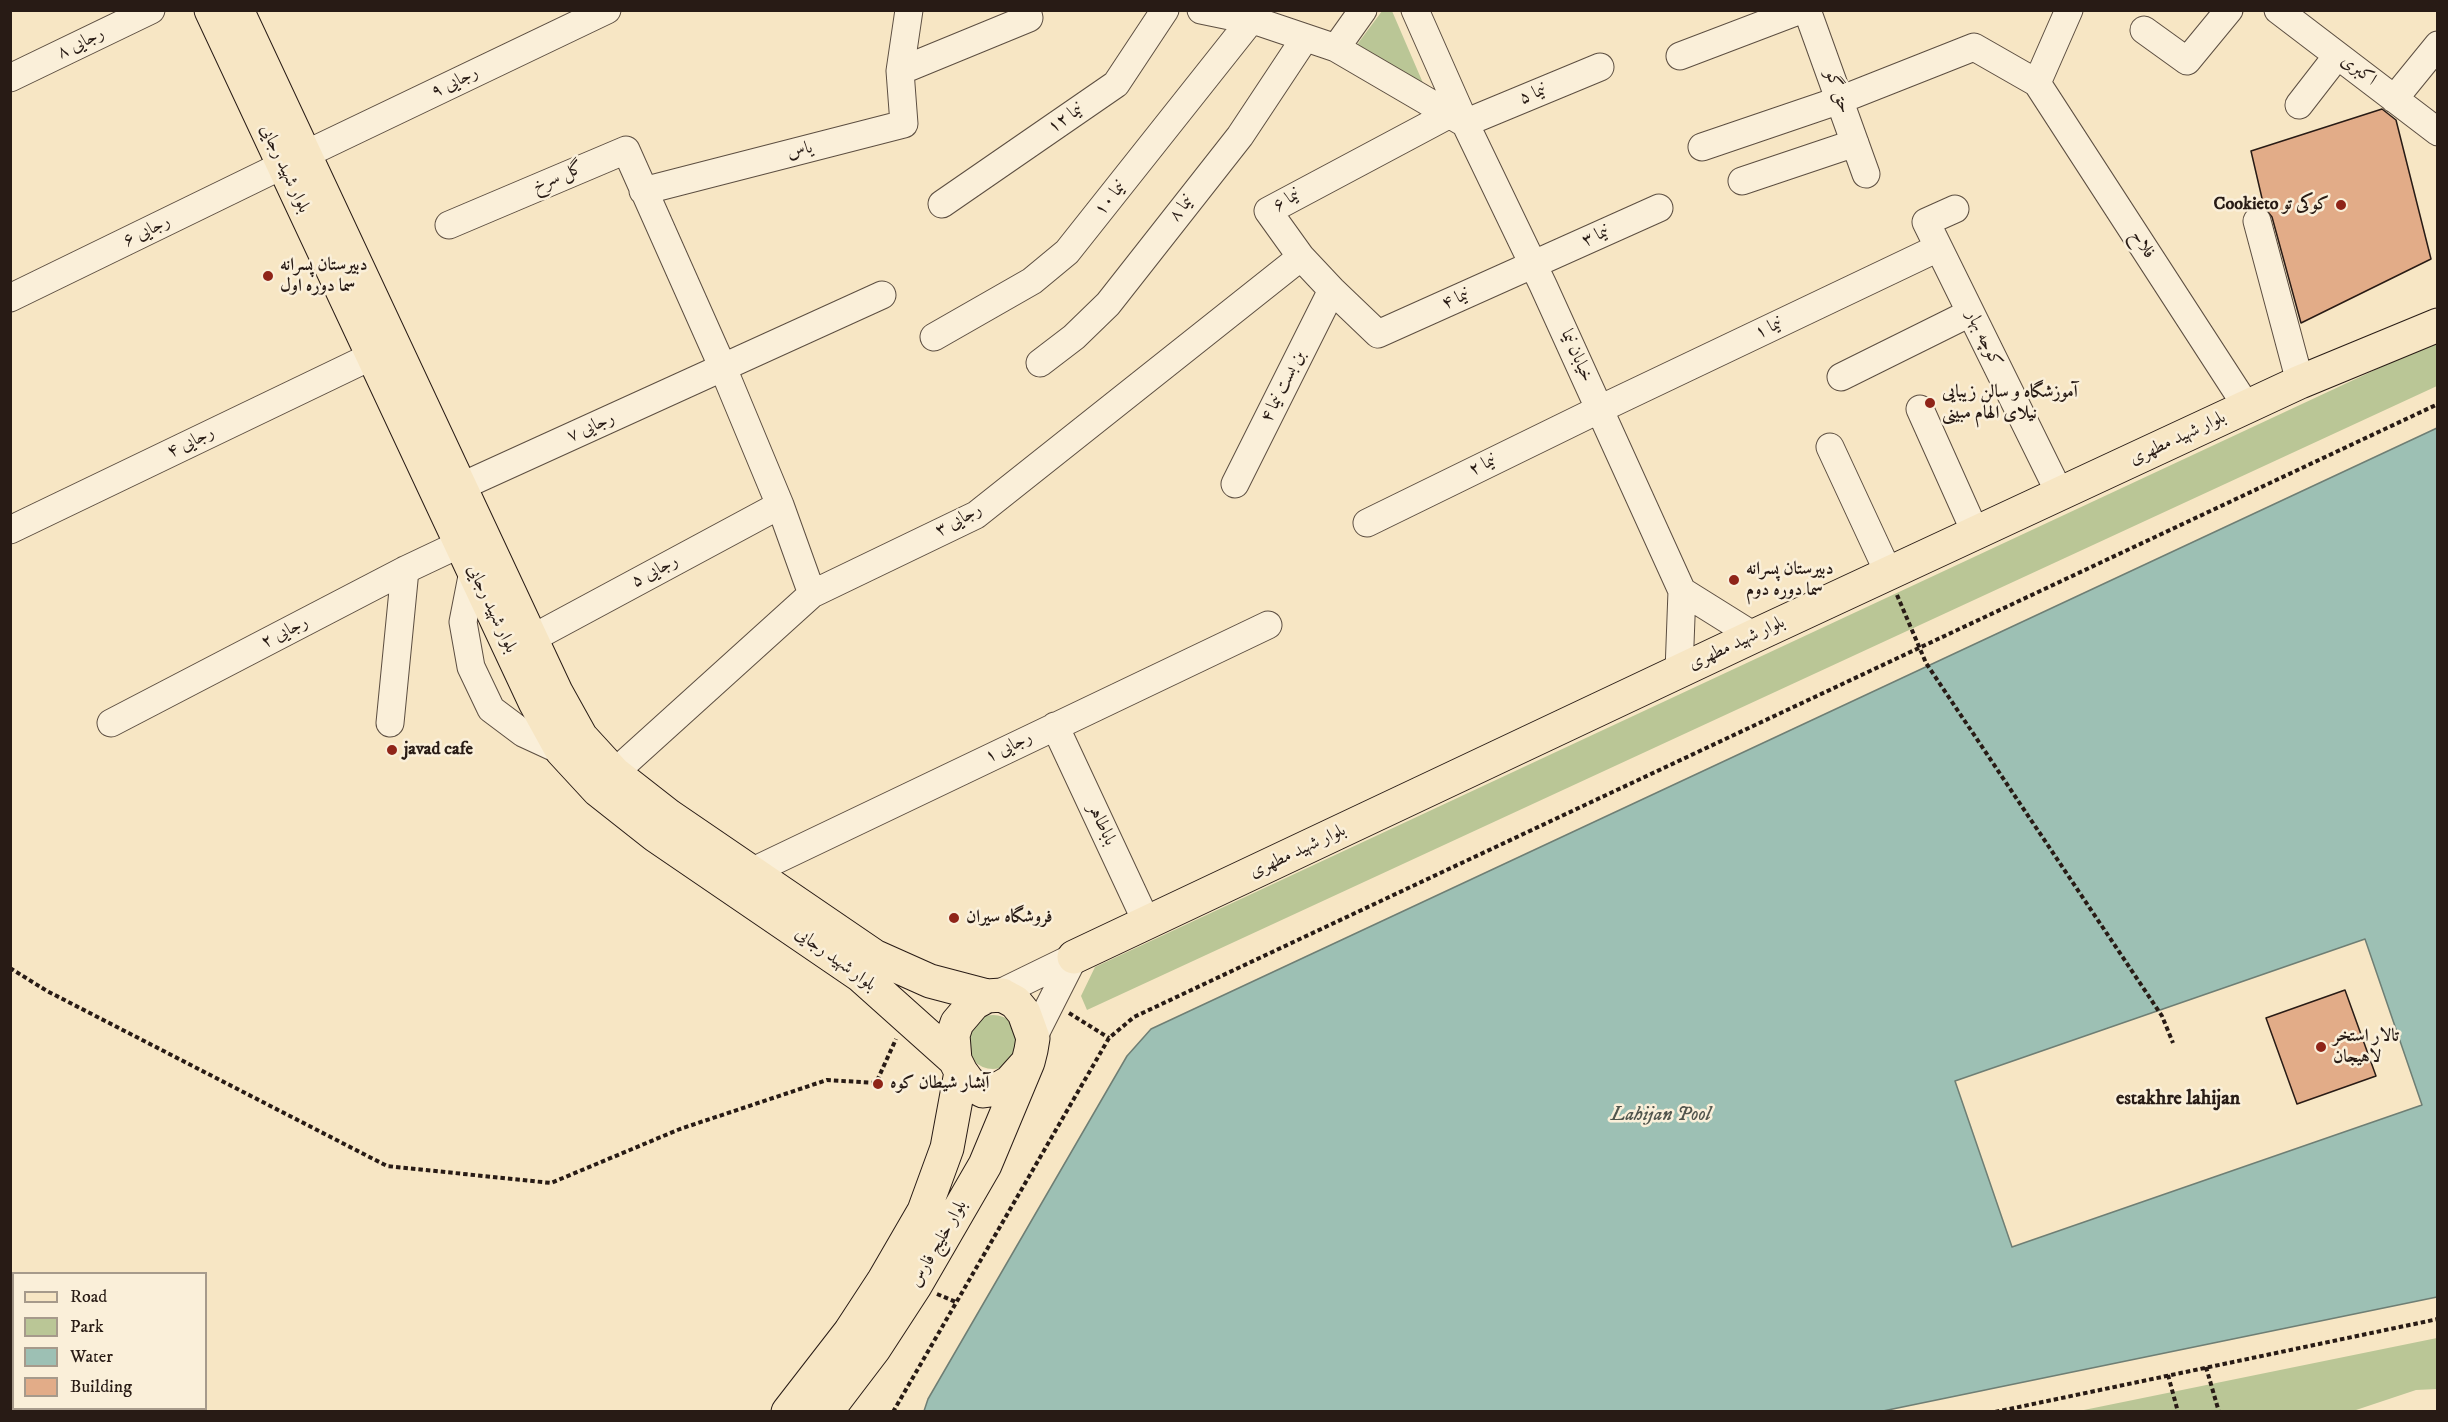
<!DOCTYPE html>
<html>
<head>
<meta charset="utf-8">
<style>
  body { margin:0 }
  #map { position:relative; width:2448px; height:1422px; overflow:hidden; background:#f7e6c4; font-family:"IM FELL DW Pica",serif }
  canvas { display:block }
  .frame { position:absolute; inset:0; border:12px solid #281b15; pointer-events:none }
  .legend { position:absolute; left:12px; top:1272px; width:195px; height:138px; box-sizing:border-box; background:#faefd9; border:2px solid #a69a8b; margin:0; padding:8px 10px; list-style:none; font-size:18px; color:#281b15 }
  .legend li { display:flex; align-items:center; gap:12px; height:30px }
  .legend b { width:30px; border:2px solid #a69a8b }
</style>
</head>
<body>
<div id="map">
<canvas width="2448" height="1422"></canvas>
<div class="frame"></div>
<ul class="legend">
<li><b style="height:8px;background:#f7e6c4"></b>Road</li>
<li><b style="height:16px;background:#bac696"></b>Park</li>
<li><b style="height:16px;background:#9dc0b4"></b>Water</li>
<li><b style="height:16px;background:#e2ac88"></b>Building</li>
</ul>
</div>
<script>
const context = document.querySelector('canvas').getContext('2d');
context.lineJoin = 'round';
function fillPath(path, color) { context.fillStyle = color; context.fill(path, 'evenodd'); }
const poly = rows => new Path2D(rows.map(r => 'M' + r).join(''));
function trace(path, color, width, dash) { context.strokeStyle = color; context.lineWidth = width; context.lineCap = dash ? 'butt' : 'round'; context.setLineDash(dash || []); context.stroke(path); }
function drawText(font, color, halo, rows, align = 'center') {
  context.font = font + ' "IM FELL DW Pica",Amiri,serif'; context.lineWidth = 5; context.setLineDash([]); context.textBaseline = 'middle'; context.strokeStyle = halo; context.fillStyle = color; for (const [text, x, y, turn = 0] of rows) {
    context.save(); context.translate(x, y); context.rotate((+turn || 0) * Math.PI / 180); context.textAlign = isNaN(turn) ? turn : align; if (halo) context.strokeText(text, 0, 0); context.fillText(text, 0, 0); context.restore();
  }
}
fillPath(poly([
  [1382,11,1392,11,1423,83,1356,46],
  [2437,341,2437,386,1087,1010,1081,996,1095,967],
  '966 1042a27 27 0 1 1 54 0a27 27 0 1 1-54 0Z',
  [2437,1338,2437,1389,2416,1390,2353,1411,2079,1411]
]), '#bac696');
const water = poly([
  [2437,428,2437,1297,1883,1411,924,1411,928,1399,1127,1056,1151,1029,2437,428],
  [2365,939,2422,1105,2012,1247,1955,1081,2365,939]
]);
fillPath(water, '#9dc0b4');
trace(water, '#6e7e74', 1.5);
const building = poly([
  [2382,109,2396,120,2431,259,2301,323,2272,217,2264,207,2251,151,2382,109],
  [2345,990,2376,1076,2297,1104,2266,1018,2345,990]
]);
fillPath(building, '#e2ac88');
trace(building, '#281b15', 1.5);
const minor = poly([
  [1201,10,1259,22,1336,48,1461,121],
  [1415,10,1465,123,1543,285,1682,591,1679,671],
  [1807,10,1866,174],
  [2278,10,2438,132],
  [2144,30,2187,61,2229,10],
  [1336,48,1363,10],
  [1680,56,1801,10],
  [900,71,1029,18,1027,10],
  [10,78,151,10],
  [2037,83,2069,10],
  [2394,99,2438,45],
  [2299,105,2337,56],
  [1450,114,1268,211,1301,257,1332,290,1378,334,1659,208],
  [1465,123,1600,67],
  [1702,147,1840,100,1974,47,2037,83,2247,407],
  [304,155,607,10],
  [1742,181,1855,143],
  [643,191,904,124,900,71,909,10],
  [942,204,1116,84,1165,10],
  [1955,209,1926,222,2060,494],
  [2257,221,2300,382],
  [449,225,626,150,723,368,780,505,812,594],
  [10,298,283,165],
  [934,337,1032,281,1067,252,1251,20],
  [1040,363,1074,337,1108,304,1240,136,1305,38],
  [1841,377,1970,313],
  [1920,409,1976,534],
  [1830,447,1889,574],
  [1235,484,1332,290],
  [460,487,882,295],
  [1367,523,1600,409,1938,248],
  [10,530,372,356],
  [473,571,463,622,471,667,491,709,523,733,562,751],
  [1682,591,1754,636],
  [531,639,780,505],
  [111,723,405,570,460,544],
  [390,723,405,570],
  [1055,726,1147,923],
  [614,773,812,594,976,515,1301,257],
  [751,872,1268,625],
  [996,995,1074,957],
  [1033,1038,1074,957],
  [10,1334,14,1335],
  [50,1408,51,1412]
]);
const major = poly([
  [211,10,535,702,562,751,598,790,655,835,860,975,955,1060],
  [237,10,556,692,581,737,614,773,669,816,874,956,930,981,987,996],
  [1074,957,1754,636,2300,382,2438,325],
  [1002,995,1015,1002,1024,1013,1033,1038,1031,1050,1028,1062,1010,1082,998,1089,983,1091,969,1083,961,1072,955,1060,953,1035,957,1023,974,1003,987,996,1002,995],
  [788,1412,850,1332,884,1280,924,1211,947,1148,961,1072],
  [826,1412,874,1349,915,1286,985,1165,1028,1062]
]);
trace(minor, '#5c4e41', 29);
trace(major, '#281b15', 35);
trace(poly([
  [1897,595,1926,663,2162,1016,2173,1043],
  [10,968,47,991,387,1166,551,1183,680,1129,827,1080,876,1083,896,1039],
  [1069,1013,1109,1038],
  [937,1294,956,1302],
  [2206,1367,2219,1412],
  [2168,1375,2178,1412],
  [893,1412,1109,1038,1134,1017,2438,404],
  [1995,1412,2438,1319]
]), '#281b15', 4, [4.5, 3]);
trace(minor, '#faefd9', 27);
trace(major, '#f7e6c4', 33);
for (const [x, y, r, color] of [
  [2341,205,6,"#8f2418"],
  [268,276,6,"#8f2418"],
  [1930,403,6,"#8f2418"],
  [1734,580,6,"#8f2418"],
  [392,750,6,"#8f2418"],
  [954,918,6,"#8f2418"],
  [2321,1047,6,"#8f2418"],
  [878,1084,6,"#8f2418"]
]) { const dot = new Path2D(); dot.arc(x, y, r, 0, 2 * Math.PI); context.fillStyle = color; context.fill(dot); trace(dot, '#faefd9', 2); }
drawText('18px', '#281b15', '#faefd9', [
  ["رجایی ۸",81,44,-26],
  ["اکبری",2358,71,37],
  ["رجایی ۹",455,83,-26],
  ["حق گو",1837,92,70],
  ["نیما ۵",1533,95,-23],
  ["نیما ۱۲",1066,119,-35],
  ["یاس",800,151,-14],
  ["بلوار شهید رجایی",284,169,65],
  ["گل سرخ",558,178,-23],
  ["نیما ۱۰",1111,199,-51],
  ["نیما ۶",1287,201,-32],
  ["نیما ۸",1182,209,-52],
  ["رجایی ۶",147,232,-26],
  ["نیما ۳",1596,237,-25],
  ["فلاح",2142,245,57],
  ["نیما ۴",1456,300,-24],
  ["نیما ۱",1769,329,-25],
  ["کوچه بهار",1983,339,64],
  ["خیابان نیما",1576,356,66],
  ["بن بست نیما ۴",1284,387,-63],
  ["رجایی ۷",591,428,-24],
  ["بلوار شهید مطهری",2178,439,-25],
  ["رجایی ۴",191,443,-26],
  ["نیما ۲",1483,466,-26],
  ["رجایی ۳",959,521,-29],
  ["رجایی ۵",655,572,-28],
  ["بلوار شهید رجایی",491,609,65],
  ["رجایی ۲",285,633,-27],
  ["بلوار شهید مطهری",1737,644,-25],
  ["رجایی ۱",1009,748,-26],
  ["باباطاهر",1101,825,65],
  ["بلوار شهید مطهری",1298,852,-25],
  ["بلوار شهید رجایی",835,960,36],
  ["بلوار خلیج فارس",939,1244,-60]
]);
drawText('bold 18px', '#281b15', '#faefd9', [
  ["Cookieto کوکی تو",2329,205,"right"],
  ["دبیرستان پسرانه",280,266],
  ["سما دوره اول",280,287],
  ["آموزشگاه و سالن زیبایی",1942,393],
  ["نیلای الهام مبینی",1942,414],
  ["دبیرستان پسرانه",1746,570],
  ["سما دوره دوم",1746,591],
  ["javad cafe",404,750],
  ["فروشگاه سیران",966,918],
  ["تالار استخر",2333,1037],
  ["لاهیجان",2333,1058],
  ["آبشار شیطان کوه",890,1084]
], 'left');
drawText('bold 20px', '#281b15', '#faefd9', [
  ["estakhre lahijan",2178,1100]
]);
drawText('italic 20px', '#51554d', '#faefd9', [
  ["Lahijan Pool",1661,1116]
]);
</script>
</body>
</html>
